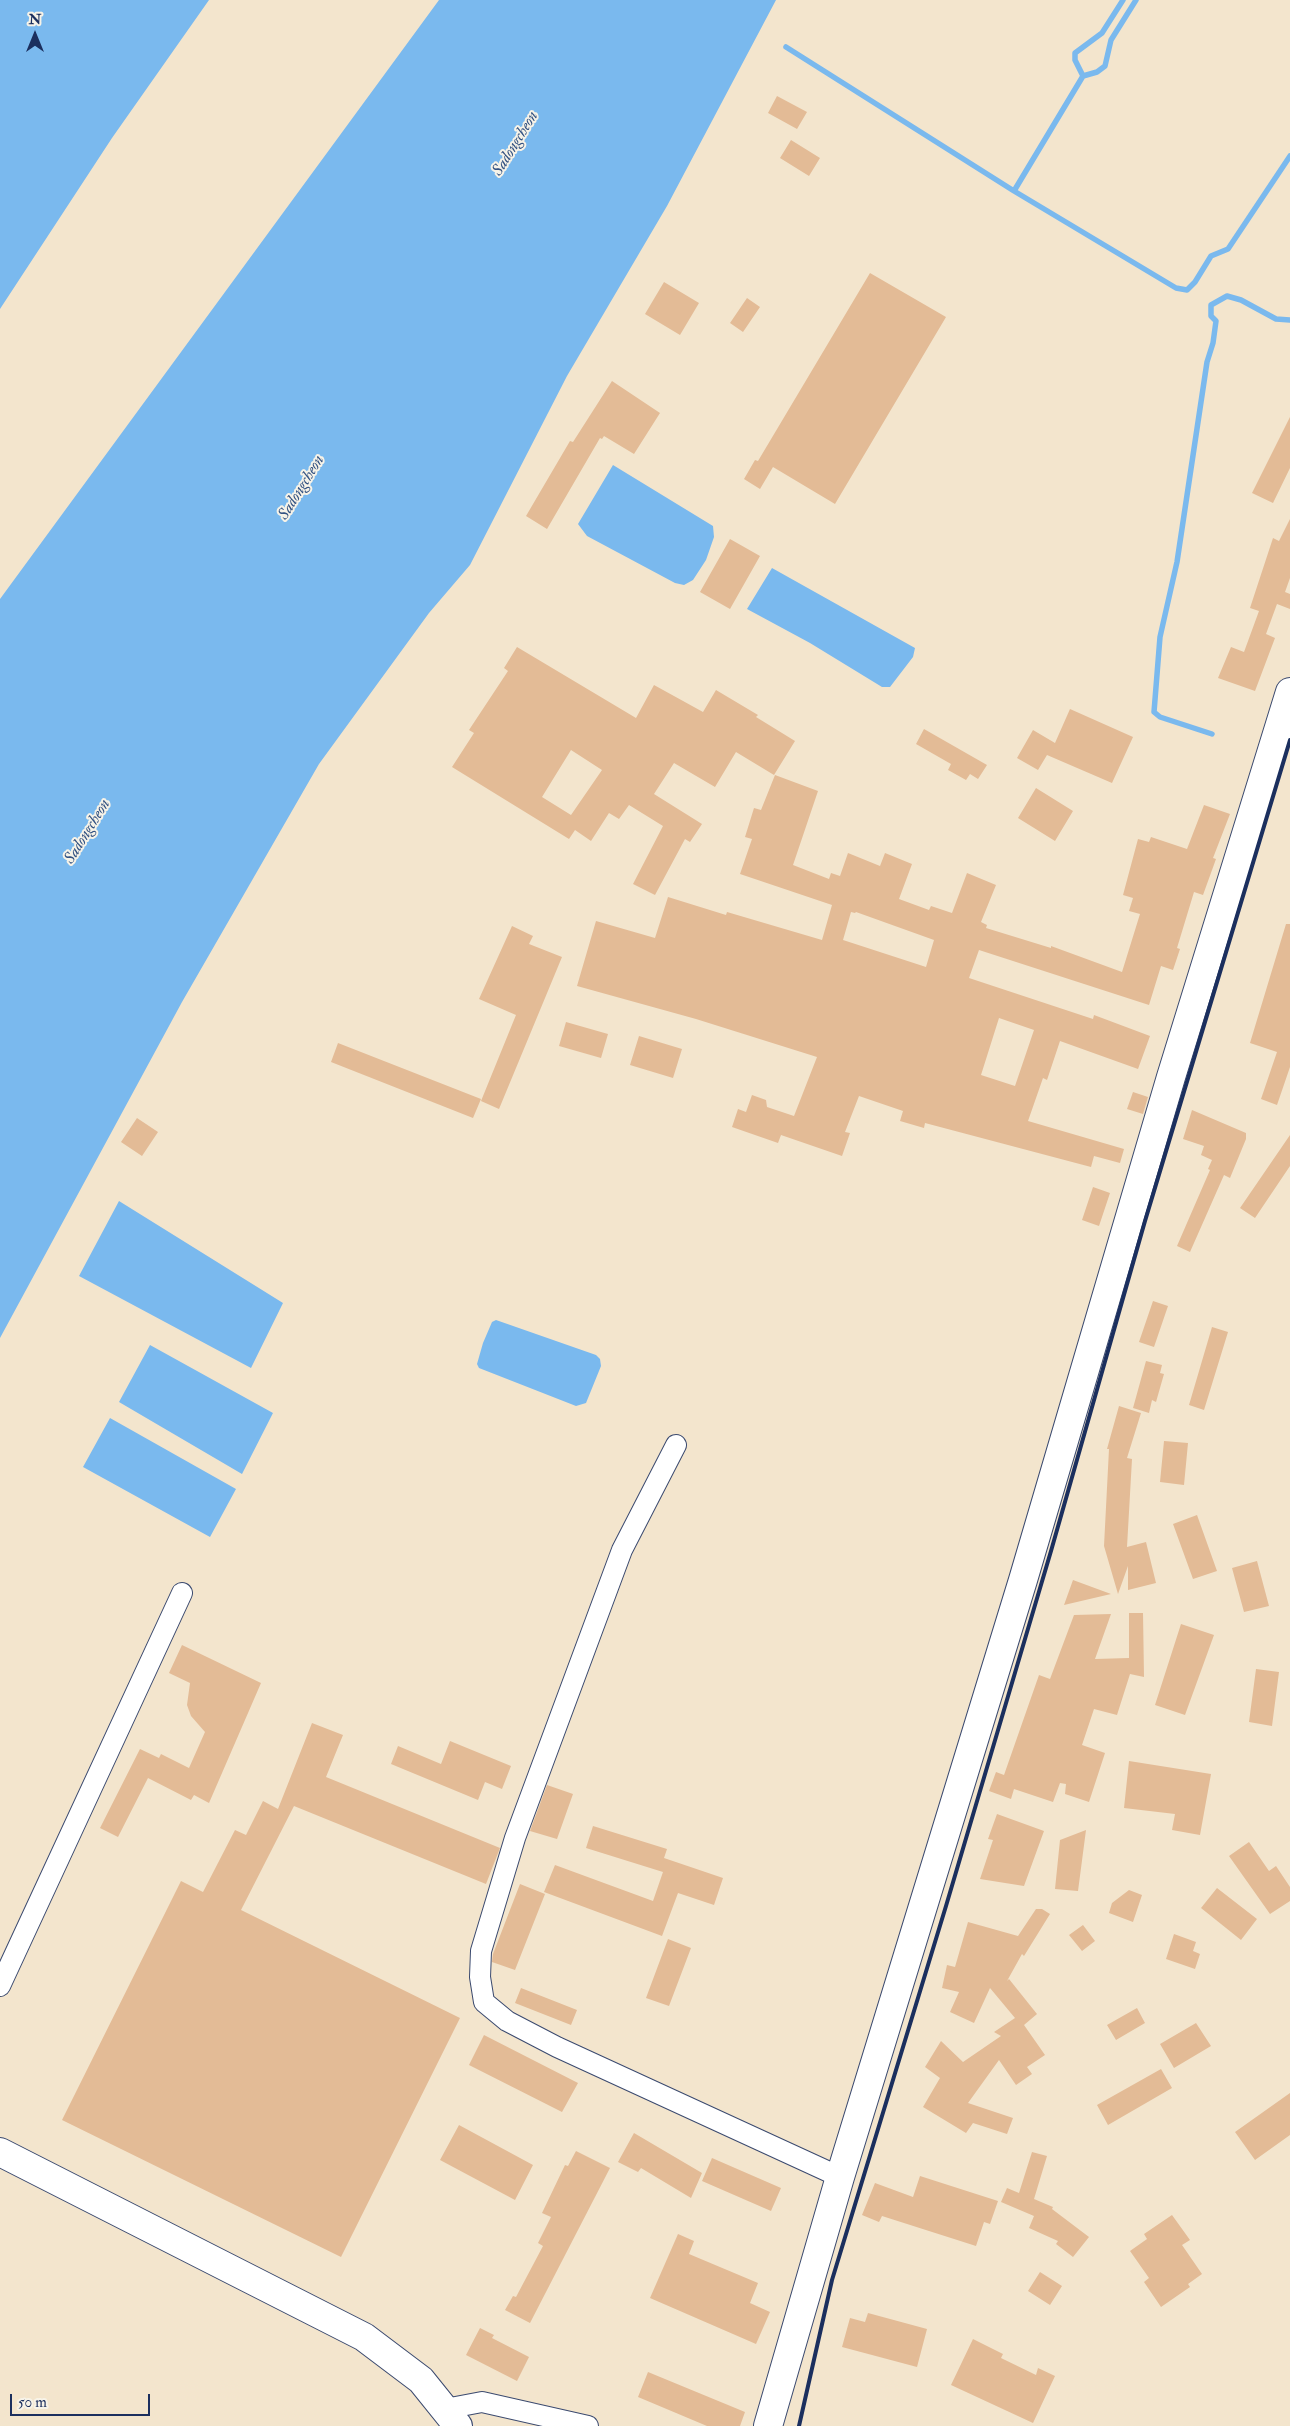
<!DOCTYPE html>
<html>
<head>
<meta charset="utf-8">
<style>
  body { margin:0 }
  #map { position:relative; width:1290px; height:2426px; overflow:hidden; background:#f3e5cd; font-family:"IM FELL Double Pica",serif }
  canvas { display:block }
  .north { position:absolute; left:10px; top:10px; width:50px; height:50px; -webkit-text-stroke:4px #f7f3e8; paint-order:stroke; rotate:0deg; font-size:14px; font-weight:700; line-height:20px; text-align:center; color:#1b2f5e }
  .north::after { content:''; display:block; margin:auto; width:18px; height:22px; background:#1b2f5e; clip-path:polygon(50% 0,100% 100%,50% 72%,0 100%) }
  .scale { position:absolute; left:10px; top:2394px; width:140px; height:22px; box-sizing:border-box; border:2px solid #1b2f5e; border-top:0; padding-left:6px; font-size:15px; line-height:18px; white-space:nowrap; color:#1b2f5e; -webkit-text-stroke:4px #f7f3e8; paint-order:stroke }
</style>
</head>
<body>
<div id="map">
<canvas width="1290" height="2426"></canvas>
<div class="north">N</div>
<div class="scale">50 m</div>
</div>
<script>
const context = document.querySelector('canvas').getContext('2d');
context.lineJoin = 'round';
function fillPath(path, color) { context.fillStyle = color; context.fill(path, 'evenodd'); }
const poly = rows => new Path2D(rows.map(r => 'M' + r).join(''));
function trace(path, color, width, dash) { context.strokeStyle = color; context.lineWidth = width; context.lineCap = dash ? 'butt' : 'round'; context.setLineDash(dash || []); context.stroke(path); }
function drawText(font, color, halo, rows, align = 'center') {
  context.font = font + ' "IM FELL Double Pica",serif'; context.lineWidth = 4; context.setLineDash([]); context.textBaseline = 'middle'; context.strokeStyle = halo; context.fillStyle = color; for (const [text, x, y, turn = 0] of rows) {
    context.save(); context.translate(x, y); context.rotate((+turn || 0) * Math.PI / 180); context.textAlign = isNaN(turn) ? turn : align; if (halo) context.strokeText(text, 0, 0); context.fillText(text, 0, 0); context.restore();
  }
}
fillPath(poly([
  [0,0,209,0,112,138,0,309],
  [439,0,776,0,667,206,567,376,470,565,429,613,319,764,182,1002,0,1338,0,599],
  [613,465,713,526,714,537,706,560,693,580,684,585,675,583,587,536,578,524],
  [772,568,915,648,913,657,890,687,882,687,810,643,747,609],
  [119,1201,283,1303,251,1368,79,1276],
  [496,1320,596,1355,600,1359,601,1366,586,1403,576,1406,479,1368,477,1364,483,1343,492,1322],
  [150,1345,273,1413,242,1474,119,1402],
  [110,1418,236,1489,210,1537,83,1467]
]), '#7ab9ee');
trace(poly([
  [786,47,1014,191,1176,288,1187,290,1195,282,1211,256,1228,249,1290,156],
  [1083,76,1075,60,1075,53,1102,33,1123,0],
  [1014,191,1083,76,1097,72,1105,66,1111,40,1136,0],
  [1212,734,1160,717,1154,712,1160,637,1177,562,1207,362,1213,343,1216,321,1211,316,1211,305,1227,296,1241,300,1276,319,1290,320]
]), '#7ab9ee', 5.5);
fillPath(poly([
  [777,96,807,112,797,129,768,113],
  [791,140,820,158,809,176,780,158],
  [870,273,946,317,835,504,773,467,760,489,744,479,755,460,758,461],
  [664,282,699,303,680,335,645,314],
  [747,298,760,307,743,332,730,323],
  [612,381,660,413,634,454,604,436,602,439,600,438,547,529,526,516,570,441,573,442],
  [1290,417,1290,468,1273,503,1252,493],
  [1290,519,1290,578,1285,592,1290,594,1290,609,1277,604,1266,634,1275,638,1255,691,1218,678,1231,647,1244,652,1259,611,1250,608,1273,538,1279,541],
  [730,539,760,556,730,609,700,592],
  [517,647,636,718,654,685,703,712,716,690,758,715,756,717,795,741,774,775,736,752,715,787,674,763,654,794,702,824,690,842,685,839,655,895,633,884,663,826,629,805,619,819,609,813,591,841,575,830,569,839,452,767,474,733,469,730,508,671,504,668],
  [571,750,602,770,571,815,542,797],
  [1070,709,1133,737,1112,783,1047,755,1038,770,1017,758,1033,730,1055,743],
  [924,729,987,765,978,779,970,774,966,780,948,770,951,764,916,744],
  [775,775,818,791,793,865,829,879,831,873,840,876,848,853,880,866,885,853,912,864,899,899,929,910,931,906,952,913,967,873,996,885,981,922,987,925,986,928,1051,948,1051,946,1122,972,1140,914,1129,911,1133,898,1123,895,1138,839,1149,842,1151,837,1187,849,1204,805,1230,814,1213,858,1216,859,1203,895,1194,892,1177,948,1180,949,1173,970,1161,966,1149,1005,979,950,969,978,1093,1019,1094,1015,1150,1036,1138,1069,1060,1041,1047,1080,1043,1078,1028,1121,1124,1149,1120,1163,1094,1156,1091,1167,925,1123,924,1128,900,1121,903,1111,859,1096,845,1132,850,1133,842,1156,781,1135,778,1143,732,1127,738,1109,746,1112,752,1095,766,1100,767,1107,794,1116,817,1057,696,1019,577,986,596,921,655,938,668,897,726,915,727,912,822,940,832,905,740,874,752,839,745,837,754,808,761,810],
  [851,912,855,913,856,912,934,940,926,967,843,940],
  [999,1018,1034,1030,1015,1086,981,1075],
  [1036,788,1073,811,1055,841,1018,818],
  [1286,924,1290,924,1290,1067,1277,1105,1261,1099,1277,1052,1250,1043],
  [512,926,533,936,529,944,562,957,499,1109,481,1101,516,1015,479,999],
  [566,1022,608,1034,601,1058,559,1046],
  [639,1036,682,1049,673,1078,630,1065],
  [338,1043,481,1099,473,1118,331,1062],
  [1133,1092,1148,1097,1143,1114,1127,1109],
  [1192,1110,1246,1133,1246,1139,1230,1178,1224,1175,1190,1252,1177,1246,1210,1170,1208,1169,1212,1160,1201,1155,1204,1146,1183,1139],
  [137,1118,158,1132,142,1156,121,1142],
  [1290,1135,1290,1166,1255,1218,1240,1208],
  [1093,1187,1110,1193,1099,1226,1082,1220],
  [1153,1301,1168,1306,1154,1347,1139,1342],
  [1212,1327,1228,1332,1204,1410,1189,1405],
  [1146,1361,1162,1365,1160,1373,1164,1374,1156,1402,1152,1400,1149,1413,1133,1408],
  [1119,1406,1141,1413,1127,1458,1132,1459,1127,1547,1146,1542,1156,1583,1128,1590,1128,1566,1118,1594,1104,1546,1109,1449,1107,1449],
  [1164,1441,1188,1443,1184,1485,1160,1482],
  [1197,1515,1217,1571,1193,1579,1173,1524],
  [1257,1561,1269,1606,1244,1612,1232,1568],
  [1073,1580,1111,1594,1064,1605],
  [1129,1613,1143,1613,1144,1677,1130,1674,1117,1715,1094,1709,1082,1745,1105,1753,1089,1802,1065,1794,1066,1784,1060,1783,1053,1802,1014,1789,1011,1799,989,1791,996,1772,1004,1775,1039,1675,1050,1679,1074,1615,1111,1614,1095,1659,1129,1658],
  [1181,1624,1214,1635,1185,1715,1155,1705],
  [182,1645,261,1683,209,1803,194,1795,191,1800,148,1778,118,1837,100,1828,140,1749,159,1758,161,1754,189,1768,205,1732,191,1716,187,1705,190,1683,169,1673],
  [1256,1669,1279,1672,1272,1726,1249,1722],
  [312,1723,343,1735,326,1777,500,1848,486,1884,294,1806,241,1910,460,2018,341,2257,62,2120,181,1881,203,1892,235,1830,246,1835,263,1801,278,1809],
  [450,1741,511,1766,502,1789,485,1782,478,1800,391,1764,398,1746,441,1764],
  [1129,1761,1211,1774,1200,1835,1172,1830,1175,1814,1124,1808],
  [547,1785,573,1794,557,1839,530,1831],
  [997,1814,1044,1831,1024,1886,980,1879,993,1840,988,1839],
  [593,1826,667,1849,664,1858,723,1878,714,1905,678,1893,662,1936,544,1892,555,1865,653,1901,663,1872,586,1848],
  [1086,1830,1078,1891,1055,1889,1060,1840],
  [1249,1842,1269,1871,1276,1866,1290,1887,1290,1901,1270,1914,1229,1856],
  [520,1884,545,1894,515,1970,492,1962,493,1954],
  [1217,1888,1257,1919,1241,1940,1201,1908],
  [1129,1890,1142,1895,1133,1922,1109,1913,1112,1903],
  [1036,1909,1042,1909,1050,1914,1024,1956,1022,1954,1007,1981,1009,1979,1037,2014,1024,2025,1045,2055,1027,2067,1032,2074,1016,2085,999,2060,968,2103,1013,2118,1007,2134,973,2123,966,2133,923,2107,940,2078,925,2067,941,2041,963,2062,1001,2036,994,2032,1015,2018,990,1988,974,2023,950,2012,959,1992,942,1988,947,1965,955,1967,968,1922,1018,1936],
  [1083,1925,1095,1941,1082,1951,1069,1935],
  [1174,1934,1196,1942,1193,1951,1200,1954,1195,1969,1166,1959],
  [668,1939,691,1948,669,2006,646,1998],
  [521,1988,577,2010,571,2025,515,2003],
  [1137,2008,1145,2023,1116,2040,1107,2025],
  [1196,2023,1211,2046,1174,2068,1160,2044],
  [484,2035,578,2083,562,2112,469,2065],
  [1161,2069,1172,2088,1108,2125,1097,2105],
  [1290,2093,1290,2135,1255,2160,1235,2132],
  [459,2125,533,2165,515,2200,440,2160],
  [634,2133,702,2173,691,2198,641,2168,638,2172,618,2162],
  [576,2151,610,2168,530,2323,505,2310,513,2296,516,2297,543,2246,538,2243,551,2217,542,2213,565,2165,568,2166],
  [1032,2152,1047,2156,1034,2199,1053,2207,1052,2209,1089,2237,1073,2257,1056,2244,1058,2241,1029,2228,1034,2216,1001,2202,1007,2188,1019,2193],
  [712,2158,781,2188,771,2211,702,2181],
  [920,2176,998,2201,990,2224,984,2222,976,2246,882,2216,879,2222,862,2215,875,2183,913,2197],
  [1172,2215,1190,2240,1182,2245,1202,2274,1188,2284,1190,2287,1161,2307,1144,2282,1149,2278,1130,2251,1147,2239,1144,2234],
  [678,2234,694,2241,689,2254,758,2283,750,2303,770,2312,756,2344,650,2298],
  [1040,2272,1062,2286,1050,2305,1028,2291],
  [868,2313,927,2329,917,2367,842,2347,850,2318,865,2322],
  [480,2328,494,2335,492,2338,529,2357,517,2381,466,2355],
  [973,2339,1003,2354,1001,2358,1036,2375,1038,2368,1055,2376,1033,2423,951,2385],
  [648,2372,745,2412,740,2426,707,2426,638,2397]
]), '#e3bb96');
const street = poly([
  [676,1445,622,1550,515,1838,481,1951,480,1977,484,2002,507,2021,557,2047,840,2177],
  [0,1986,182,1593],
  [445,2409,482,2402,588,2426]
]);
const secondary = poly([
  [0,2152,364,2337,421,2380,458,2426],
  [768,2426,840,2177,1023,1580,1171,1077,1290,692]
]);
trace(street, '#3b4a6f', 22);
trace(secondary, '#3b4a6f', 30);
trace(street, '#fff', 20);
trace(secondary, '#fff', 28);
trace(poly([
  [799,2426,832,2280,946,1906,1051,1551,1145,1221,1290,740]
]), '#1b2f5e', 4);
drawText('italic 16px', '#335282', '#f7f3e8', [
  ["Sadongcheon",516,144,-58],
  ["Sadongcheon",302,488,-58],
  ["Sadongcheon",88,832,-58]
]);
</script>
</body>
</html>
